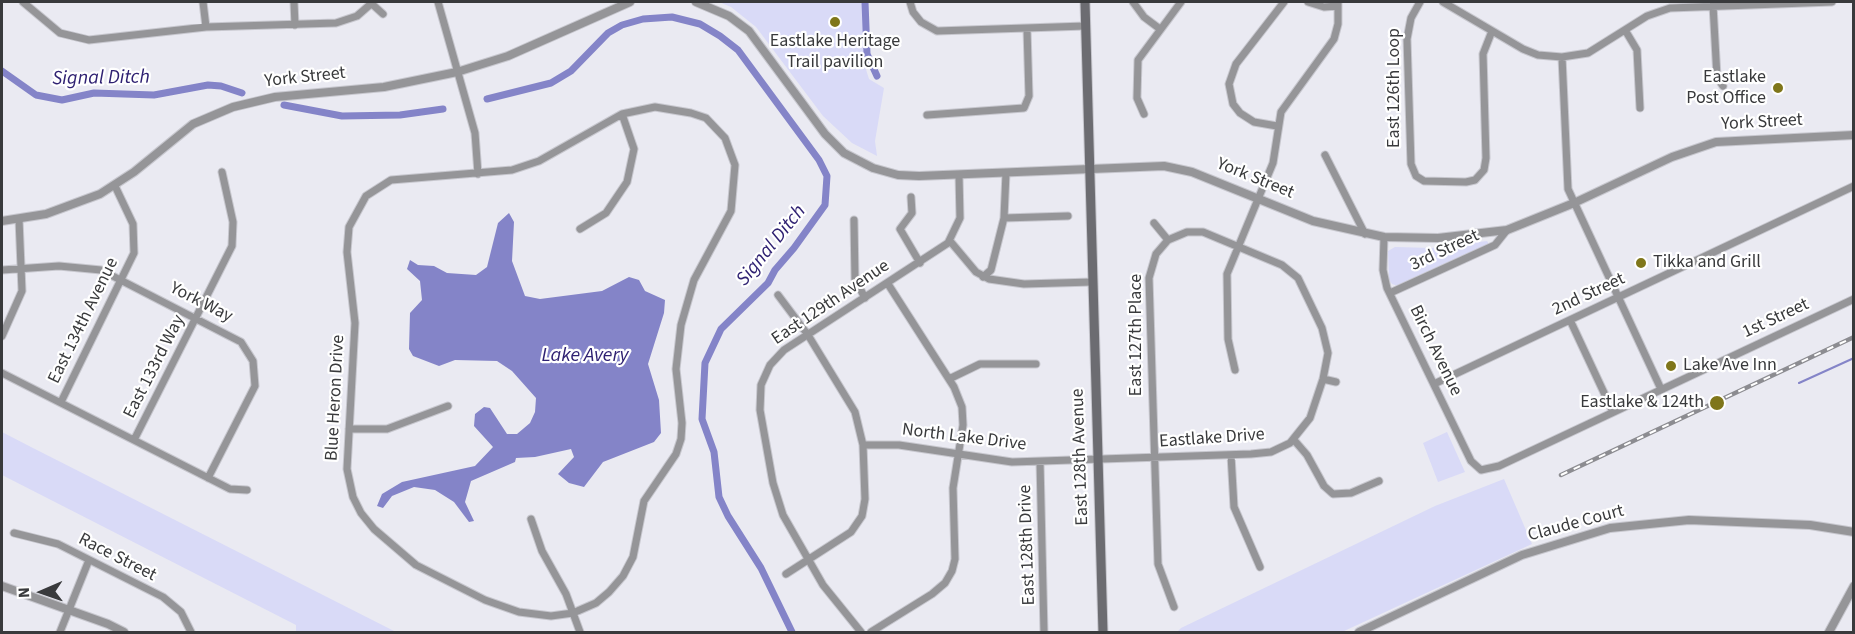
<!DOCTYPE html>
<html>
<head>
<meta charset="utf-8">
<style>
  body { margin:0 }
  #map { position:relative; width:1855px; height:634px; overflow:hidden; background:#eaeaf2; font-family:"Source Sans 3",sans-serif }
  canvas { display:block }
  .frame { position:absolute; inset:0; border:3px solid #393a3c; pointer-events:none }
  .north { position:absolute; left:12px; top:562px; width:60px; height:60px; -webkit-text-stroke:4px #fff; paint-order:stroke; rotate:268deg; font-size:16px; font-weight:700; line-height:24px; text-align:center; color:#393a3c }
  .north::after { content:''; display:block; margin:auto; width:21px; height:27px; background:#393a3c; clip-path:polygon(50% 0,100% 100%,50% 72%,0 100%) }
</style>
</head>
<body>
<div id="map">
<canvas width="1855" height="634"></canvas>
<div class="frame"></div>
<div class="north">N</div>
</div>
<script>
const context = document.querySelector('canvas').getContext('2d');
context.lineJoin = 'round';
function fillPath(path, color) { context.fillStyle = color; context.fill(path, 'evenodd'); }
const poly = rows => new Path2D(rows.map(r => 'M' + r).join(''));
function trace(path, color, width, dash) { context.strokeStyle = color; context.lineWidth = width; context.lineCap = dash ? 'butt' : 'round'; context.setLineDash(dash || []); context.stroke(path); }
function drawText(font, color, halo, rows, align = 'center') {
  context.font = font + ' "Source Sans 3",sans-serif'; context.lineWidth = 4.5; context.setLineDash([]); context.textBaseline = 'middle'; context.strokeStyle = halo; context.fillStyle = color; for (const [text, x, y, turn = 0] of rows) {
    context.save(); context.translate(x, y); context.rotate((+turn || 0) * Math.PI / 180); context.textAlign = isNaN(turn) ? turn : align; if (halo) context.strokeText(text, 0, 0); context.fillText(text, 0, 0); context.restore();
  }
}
fillPath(poly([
  [719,2,863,2,864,63,869,79,884,88,875,141,877,156,852,143,823,116,756,27,731,7],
  [1487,241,1489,244,1398,286,1392,284,1389,280,1388,251,1395,247,1432,248],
  [2,432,31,447,396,632,296,632,296,625,2,475],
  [1447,432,1465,472,1438,482,1423,443],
  [1504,479,1532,544,1342,632,1177,632,1181,628,1435,506]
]), '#d9daf7');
fillPath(poly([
  [509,213,514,222,512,261,525,296,540,299,602,291,629,277,639,280,645,291,665,300,664,313,648,364,659,400,661,433,654,442,603,462,584,487,569,483,558,474,574,457,571,449,535,457,516,458,515,462,471,481,465,502,474,521,469,522,454,502,435,490,414,487,392,496,383,508,377,506,382,494,402,482,475,466,493,447,474,426,475,414,484,407,490,408,507,434,517,434,530,423,535,412,536,398,512,371,497,361,455,360,439,366,413,356,409,349,410,313,422,300,420,281,407,269,410,260,418,265,434,266,447,273,476,275,487,267,498,223]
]), '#8484c8');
trace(poly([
  [1799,383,1854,358]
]), '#8484c8', 2);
trace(poly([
  [865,2,867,54,877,76],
  [2,71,36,95,62,100,94,93,154,95,208,85,221,86,242,93],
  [487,99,551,83,571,71,608,33,622,25,643,19,672,17,700,24,720,36,738,50,819,160,827,176,825,205,794,248,775,270,768,283,721,329,705,363,702,419,714,452,719,497,728,516,761,568,792,632],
  [284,105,342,116,400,115,443,109]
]), '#8484c8', 7);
const minor = poly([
  [23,2,60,33,89,40,206,27,336,23,357,16,373,2],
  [203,2,206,27],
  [294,2,295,25],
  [438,2,475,133,478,174],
  [910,2,913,12,921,22,937,31,1085,26],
  [1133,2,1144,17,1160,29],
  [1308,2,1324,7,1338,6],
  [1420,2,1411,18,1407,39,1411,164,1416,176,1424,181,1466,182,1475,180,1484,170,1486,158,1483,54,1492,31],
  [1443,2,1523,49,1538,55,1562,57,1588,53,1647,16,1670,8,1832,2],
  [372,4,383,14],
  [1713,5,1717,77,1723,86],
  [1625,30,1637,50,1640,108],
  [1562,57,1568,189,1661,389],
  [655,107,691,113,706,118,725,138,735,165,731,211,694,280,681,325,676,369,682,423,681,439,676,454,644,501,633,557,623,576,609,592,596,603,573,613,551,616,519,612,485,600,416,565,374,529,361,513,353,497,347,469,355,323,347,252,349,227,366,196,391,180,512,170,539,161,622,114,655,107],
  [1144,114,1137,98,1138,60,1181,2],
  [927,115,1024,108,1029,96,1027,29],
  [1277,126,1254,122,1240,113,1233,104,1229,84,1236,64,1284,2],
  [1325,155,1365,234],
  [911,197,912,213,900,229,920,263],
  [1004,218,1068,216],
  [854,220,855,279,865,298],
  [1154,223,1168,240,1156,254,1149,278,1158,564,1174,607],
  [580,229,606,213,627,182,634,149,622,114],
  [1384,237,1383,270,1387,288,1471,461,1481,470,1499,466,1854,299],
  [950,241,976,272,989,279,1024,284,1092,282],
  [2,270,59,266,101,270,241,342,253,361,255,386,208,478],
  [983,277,991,270,1004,218,1006,173],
  [1390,293,1495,245,1507,230],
  [778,295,808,335,855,412,863,445,865,499,862,516,851,532,786,574],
  [1570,320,1613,412],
  [2,336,22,291,19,219],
  [1235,370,1228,339,1227,274,1273,163,1281,112,1334,39,1338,24,1338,2],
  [2,373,230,489,247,490],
  [949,379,980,364,1036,364],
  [1323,379,1336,382],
  [1434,384,1854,186],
  [61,402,134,253,133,224,115,186],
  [349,429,387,429,448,406],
  [134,440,232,246,233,222,222,172],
  [1294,440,1307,455,1324,486,1333,494,1351,493,1379,481],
  [863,445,899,445,1012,462,1251,454,1271,452,1290,443,1310,418,1323,379,1328,353,1322,328,1298,278,1282,265,1203,232,1187,232,1168,240],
  [1231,455,1234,507,1260,567],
  [1040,462,1044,632],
  [531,519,542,551,566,594,580,632],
  [14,533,58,544,163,597,181,612,191,632],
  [60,632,89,560],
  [861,632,823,585,783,515,773,483,760,410,761,385,770,365,784,350,948,243,960,218,959,175],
  [871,632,932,594,945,583,952,571,955,559,953,488,963,425,962,407,954,387,888,284]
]);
const tertiary = poly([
  [696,2,729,16,749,31,825,134,844,153,873,168,898,175,919,176,1164,166,1192,172,1313,221,1384,237,1438,238,1507,230,1574,203,1672,157,1716,142,1854,135],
  [2,221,46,214,100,194,134,172,193,124,233,107,275,97,384,87,457,72,508,56,630,2],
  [2,586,108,624,124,632],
  [1359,632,1522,555,1610,528,1689,520,1810,525,1854,532],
  [1829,632,1854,586]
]);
const secondary = poly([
  [1085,2,1103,632]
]);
trace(minor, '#c7c7ce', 9);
trace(tertiary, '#c7c7ce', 10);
trace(secondary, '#c7c7ce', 11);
trace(minor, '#959598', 7);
trace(tertiary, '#959598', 8);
trace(secondary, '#6c6c71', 9);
const rail = poly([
  [1561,475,1854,337]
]);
trace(rail, '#8c8c91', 4.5);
trace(rail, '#fff', 2, [7]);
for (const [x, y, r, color] of [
  [835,22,6,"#7f761a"],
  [1778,88,6,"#7f761a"],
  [1641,263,6,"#7f761a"],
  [1671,366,6,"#7f761a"],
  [1717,403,8,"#7f761a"]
]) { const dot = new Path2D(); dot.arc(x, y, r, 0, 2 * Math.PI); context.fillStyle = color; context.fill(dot); trace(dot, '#fff', 2); }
drawText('18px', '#393a3c', '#fff', [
  ["Eastlake Heritage",835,42,"center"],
  ["Trail pavilion",835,63,"center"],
  ["Eastlake",1766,78],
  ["Post Office",1766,99],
  ["Tikka and Grill",1653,263,"left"],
  ["Lake Ave Inn",1683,366,"left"],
  ["Eastlake & 124th",1704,403]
], 'right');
drawText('18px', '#393a3c', '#fff', [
  ["York Street",305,78,-6],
  ["East 126th Loop",1395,88,-90],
  ["York Street",1762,123,-3],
  ["York Street",1255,179,22],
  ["3rd Street",1445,251,-25],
  ["2nd Street",1589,295,-25],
  ["York Way",201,303,27],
  ["East 129th Avenue",831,303,-34],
  ["1st Street",1776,319,-25],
  ["East 134th Avenue",84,321,-64],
  ["East 127th Place",1137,335,-90],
  ["Birch Avenue",1435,351,64],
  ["East 133rd Way",155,367,-63],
  ["Blue Heron Drive",336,398,-87],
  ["North Lake Drive",964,438,7],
  ["Eastlake Drive",1212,439,-4],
  ["East 128th Avenue",1081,457,-92],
  ["Claude Court",1576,524,-15],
  ["East 128th Drive",1028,545,-92],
  ["Race Street",117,558,27]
]);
drawText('italic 20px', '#2f2172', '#fff', [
  ["Signal Ditch",101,79,-1],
  ["Signal Ditch",772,246,-51],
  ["Lake Avery",585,357]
]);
</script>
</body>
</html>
